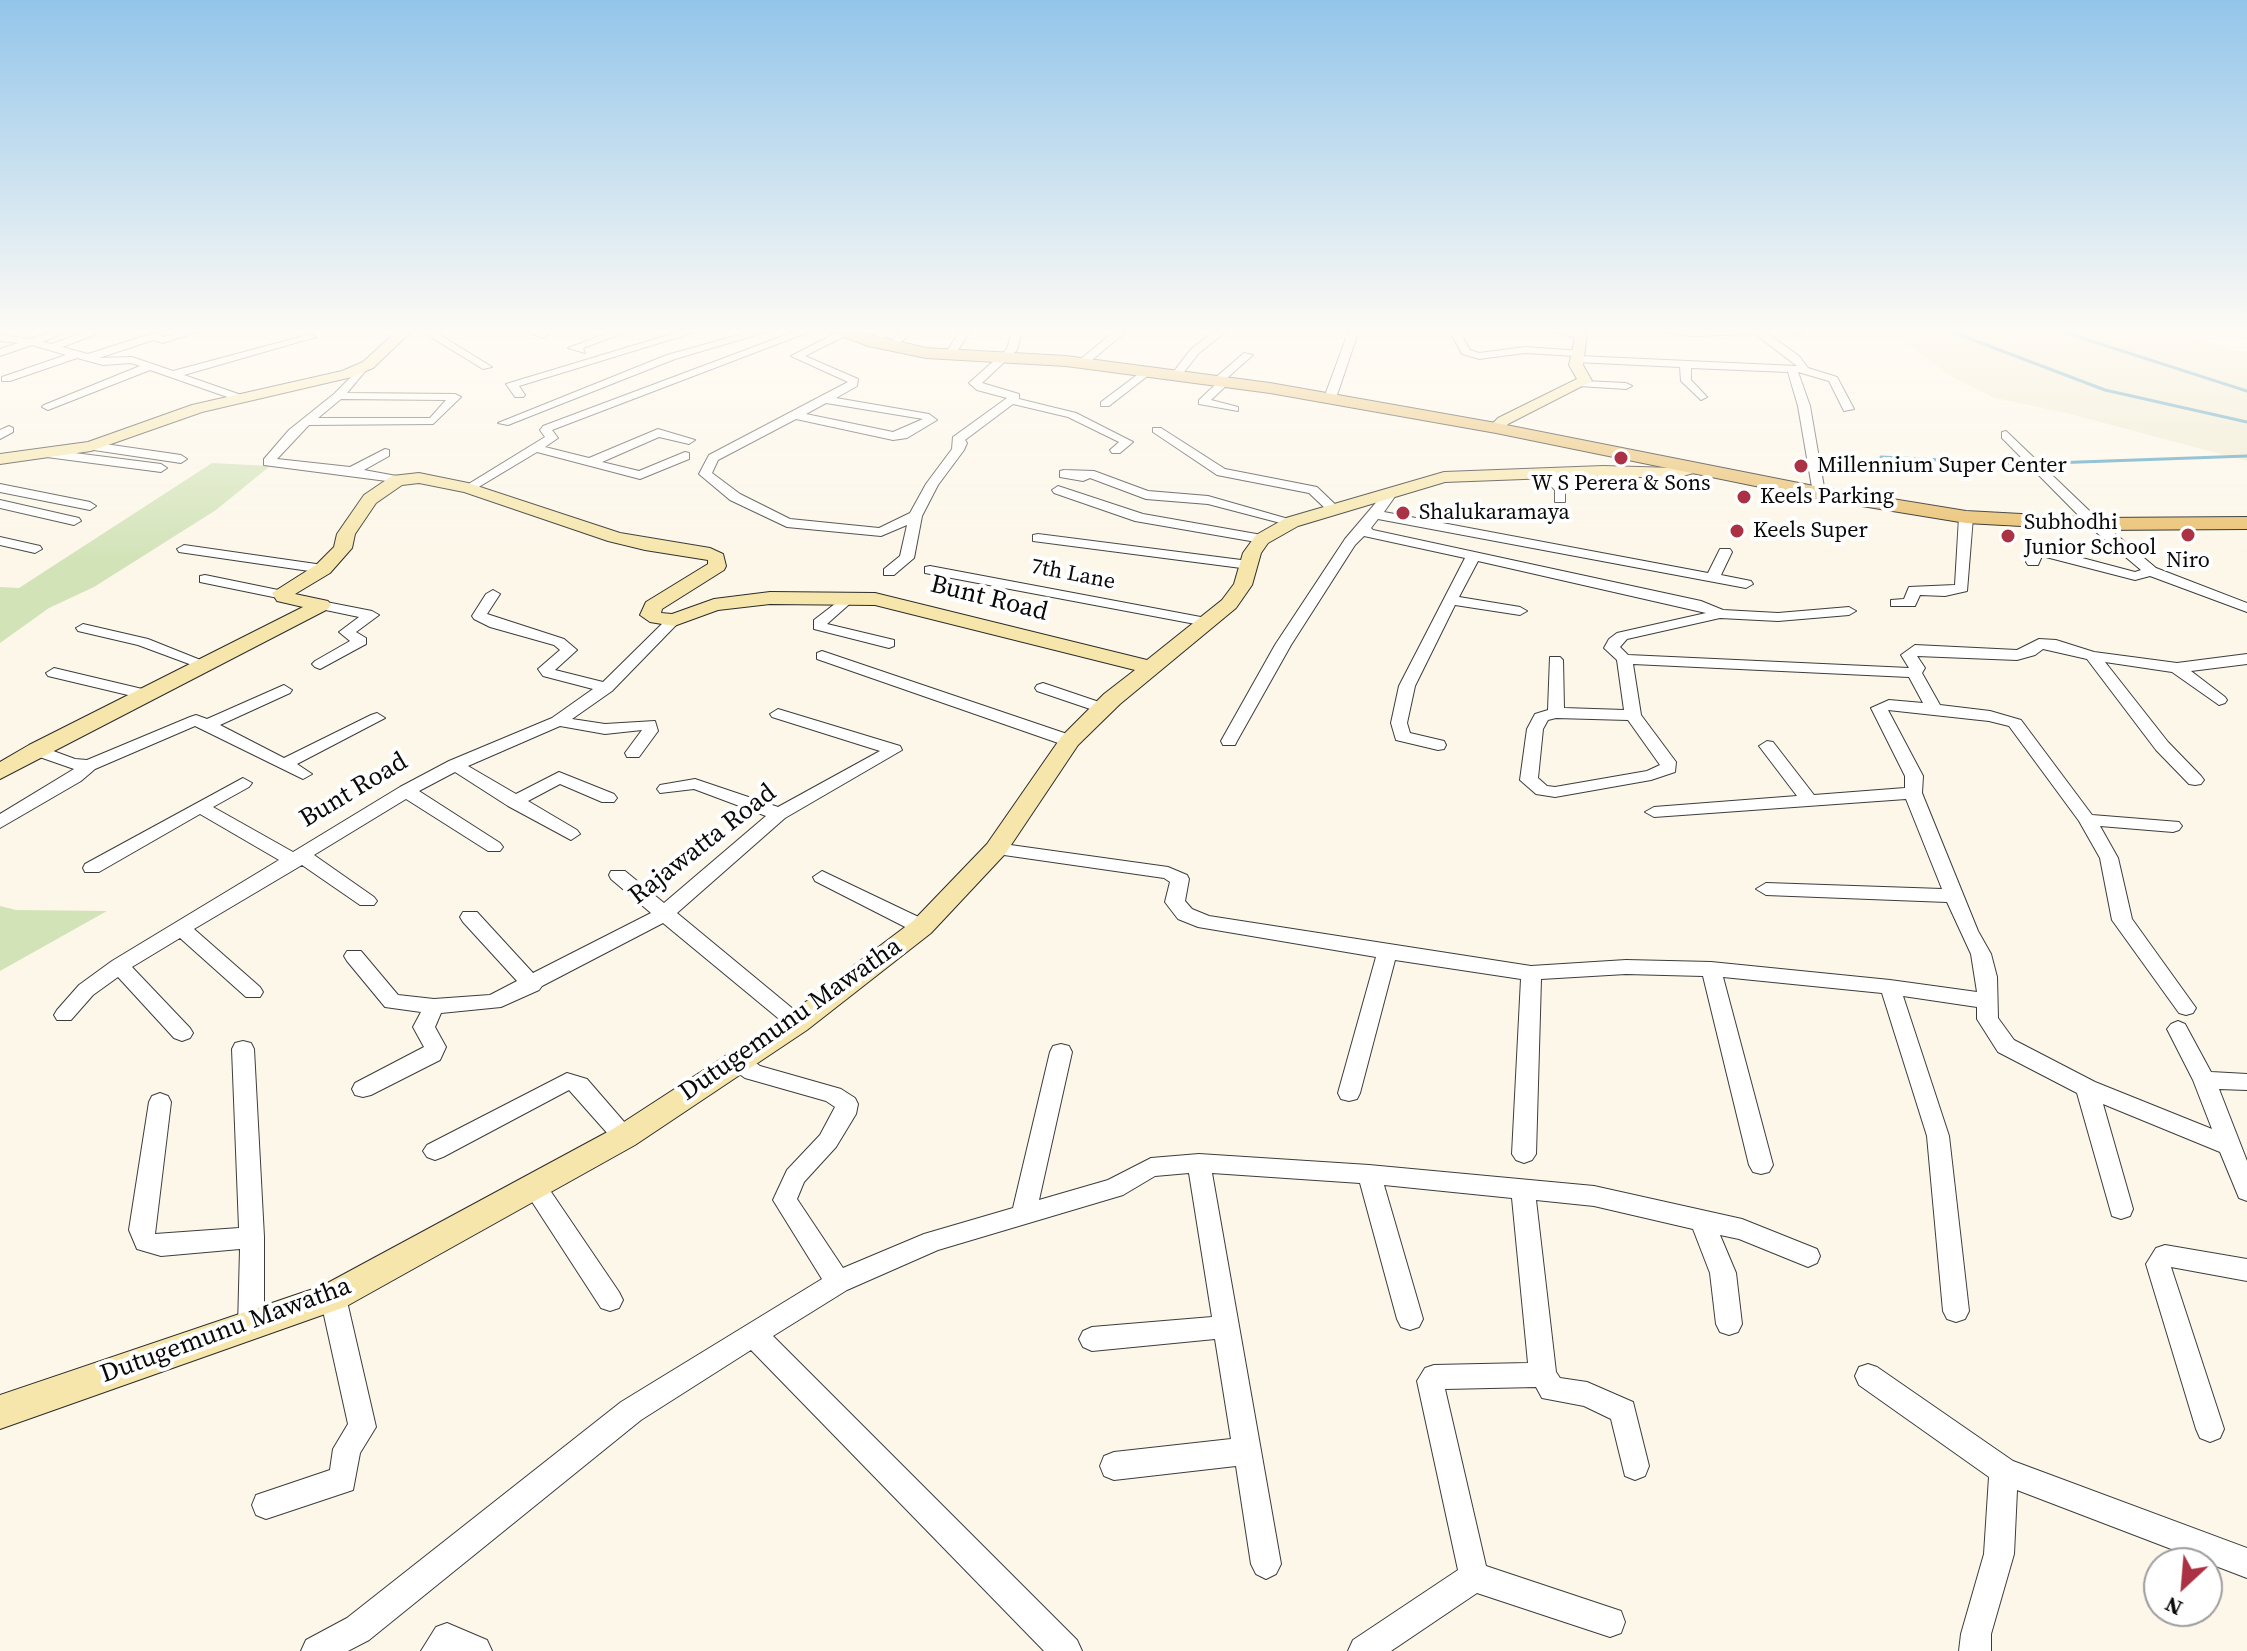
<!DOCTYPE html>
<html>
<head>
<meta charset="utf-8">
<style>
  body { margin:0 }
  #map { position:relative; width:2247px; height:1651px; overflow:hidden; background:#fdf7e9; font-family:"Source Serif 4",serif }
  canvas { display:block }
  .north { position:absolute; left:2143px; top:1547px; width:80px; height:80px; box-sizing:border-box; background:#fff; border:2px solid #9d9d9d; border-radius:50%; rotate:206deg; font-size:22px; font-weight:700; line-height:32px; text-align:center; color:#0a0a0a }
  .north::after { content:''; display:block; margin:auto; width:28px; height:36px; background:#aa3244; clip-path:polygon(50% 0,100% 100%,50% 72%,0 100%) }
</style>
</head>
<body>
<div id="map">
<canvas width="2247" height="1651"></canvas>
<div class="north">N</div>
</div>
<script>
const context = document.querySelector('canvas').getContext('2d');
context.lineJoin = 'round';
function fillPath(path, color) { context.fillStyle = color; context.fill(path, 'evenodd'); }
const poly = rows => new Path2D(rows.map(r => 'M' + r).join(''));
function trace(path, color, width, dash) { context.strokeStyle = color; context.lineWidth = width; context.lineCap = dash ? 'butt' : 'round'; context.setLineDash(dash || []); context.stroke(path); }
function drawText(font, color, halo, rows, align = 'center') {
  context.font = font + ' "Source Serif 4",serif'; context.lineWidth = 8; context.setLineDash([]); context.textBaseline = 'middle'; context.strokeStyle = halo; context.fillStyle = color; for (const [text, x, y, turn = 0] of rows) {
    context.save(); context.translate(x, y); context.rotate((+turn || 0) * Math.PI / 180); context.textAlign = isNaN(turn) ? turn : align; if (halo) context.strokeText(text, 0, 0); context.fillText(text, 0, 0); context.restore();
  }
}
fillPath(poly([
  [1890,330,2188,330,2188,336,2233,351,2247,351,2247,461,2070,414,1995,398,1950,376]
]), '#efe9cd');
fillPath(poly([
  [212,463,270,466,216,510,94,587,49,608,0,643,0,587,19,588],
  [0,906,16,910,107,911,0,971]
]), '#d2e3b8');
trace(poly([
  [1947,330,2105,390,2247,422],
  [2057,330,2247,391],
  [1881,457,2024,464,2247,456]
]), '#4398bd', 3);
const street = poly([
  [56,330,71,330,42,342,51,344,92,330,108,330,62,347,88,354,154,333,164,337,187,330,204,330,163,343,153,340,99,358,132,357,173,371,311,334,316,337,184,375,244,396,244,400,236,400,150,370,48,410,42,407,44,405,140,366,131,363,103,365,77,358,10,381,2,381,2,377,66,355,32,345,0,356,0,349,18,343,0,341,0,335,31,339,56,330],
  [419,330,432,330,492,367,483,369,419,330],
  [522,330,539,330,549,335,544,338,522,330],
  [616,330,629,331,583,348,585,353,568,348,616,330],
  [685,330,702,330,519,386,525,395,523,397,515,397,506,384,685,330],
  [756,330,773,330,675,359,508,425,498,423,667,355,756,330],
  [799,330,814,330,552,430,558,438,545,447,589,458,658,429,695,440,689,444,659,437,602,462,639,471,685,452,689,453,689,459,640,479,537,452,472,491,462,488,545,437,540,430,543,426,799,330],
  [842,330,847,331,847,335,805,356,858,379,857,386,836,398,929,414,937,420,907,438,893,440,796,419,718,460,712,473,740,494,790,519,879,528,910,513,926,484,952,449,953,437,1007,398,977,390,969,383,1007,349,1012,330,1022,330,1017,350,982,383,1019,394,1019,399,1076,413,1133,442,1120,453,1112,453,1110,450,1119,442,1068,417,1013,404,965,440,967,443,964,450,938,485,922,516,914,558,894,575,884,575,884,569,900,556,907,525,881,536,787,527,730,500,699,474,709,455,848,382,791,356,842,330],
  [826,403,923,419,893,432,806,414,826,403],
  [879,330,890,330,878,345,870,345,869,343,879,330],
  [903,330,914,330,894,349,886,349,886,345,903,330],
  [961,330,971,330,954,356,946,356,945,354,961,330],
  [1116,330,1128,330,1086,365,1078,365,1078,361,1116,330],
  [1216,330,1228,330,1199,353,1180,377,1172,377,1171,375,1191,349,1216,330],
  [1349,330,1359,330,1336,398,1326,400,1324,398,1349,330],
  [1449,330,1459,330,1470,350,1479,353,1525,347,1582,351,1583,353,1579,356,1797,366,1755,334,1692,336,1648,330,1763,330,1799,356,1808,368,1837,377,1854,409,1844,411,1829,381,1798,372,1810,406,1825,493,1819,497,1813,493,1798,406,1788,372,1691,368,1691,380,1707,397,1701,400,1681,381,1680,367,1576,362,1571,359,1575,356,1525,353,1479,359,1462,354,1449,330],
  [1791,330,1801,330,1802,332,1797,335,1791,330],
  [1244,353,1253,355,1227,378,1229,383,1211,400,1238,407,1238,411,1199,404,1199,400,1217,383,1214,380,1215,378,1244,353],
  [362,366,367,369,347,393,455,394,461,397,433,424,309,425,277,459,350,467,385,449,389,450,389,456,364,470,402,477,402,483,264,465,264,459,289,430,334,394,362,366],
  [341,399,446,400,430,418,318,418,341,399],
  [1145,369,1154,371,1109,406,1101,406,1101,402,1145,369],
  [1583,381,1626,383,1632,386,1626,389,1579,386,1579,382,1583,381],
  [9,426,13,428,13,432,0,439,0,430,9,426],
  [1153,428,1161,428,1225,469,1317,487,1339,508,1328,511,1309,493,1217,475,1153,432,1153,428],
  [2006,431,2100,521,2156,568,2247,603,2247,612,2150,576,2135,580,2042,556,2038,565,2028,565,2026,562,2030,550,2037,546,2135,572,2141,570,2090,527,2002,438,2002,432,2006,431],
  [91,442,181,455,187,459,181,463,87,449,87,443,91,442],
  [43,449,161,464,167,468,161,472,39,456,37,453,43,449],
  [1064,470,1094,471,1148,491,1208,496,1299,522,1292,526,1208,504,1146,499,1090,478,1083,481,1060,477,1060,471,1064,470],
  [1541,470,1549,470,1565,486,1565,502,1555,502,1555,490,1541,476,1541,470],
  [0,484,90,502,96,506,90,510,0,492,0,484],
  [1058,486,1143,514,1262,535,1269,539,1262,543,1135,521,1054,493,1052,490,1058,486],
  [1385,492,1396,495,1384,512,1708,573,1720,549,1730,549,1732,552,1721,575,1751,581,1753,584,1746,588,1378,519,1371,528,1373,530,1701,601,1723,610,1778,613,1849,607,1856,611,1849,615,1778,621,1720,618,1627,639,1620,647,1628,655,1909,668,1901,655,1915,645,2017,650,2039,639,2056,640,2094,652,2177,663,2247,654,2247,664,2191,671,2225,697,2227,700,2225,703,2219,705,2172,672,2105,662,2168,742,2201,776,2204,780,2201,784,2195,785,2189,784,2156,750,2087,659,2043,649,2035,655,2017,660,1917,656,1925,668,1922,673,1940,705,1990,711,2021,720,2092,815,2179,822,2182,826,2179,830,2173,832,2100,826,2118,858,2132,919,2196,1008,2193,1013,2186,1015,2179,1013,2112,920,2100,858,2079,821,2009,726,1989,721,1888,710,1923,776,1922,793,1978,931,1991,954,1997,977,1998,1018,2014,1040,2095,1082,2212,1129,2193,1080,2167,1029,2171,1024,2178,1021,2185,1024,2211,1072,2247,1074,2247,1090,2219,1089,2247,1161,2247,1201,2239,1198,2220,1152,2103,1104,2133,1209,2130,1216,2121,1219,2112,1216,2077,1093,1998,1052,1977,1019,1977,1007,1903,996,1949,1136,1969,1311,1965,1319,1956,1322,1947,1319,1943,1311,1927,1136,1882,993,1723,977,1773,1165,1769,1172,1761,1174,1753,1172,1749,1165,1703,976,1626,974,1541,979,1536,1154,1532,1160,1524,1163,1516,1160,1512,1154,1521,979,1395,960,1360,1093,1357,1099,1349,1101,1341,1099,1338,1093,1376,957,1198,927,1178,919,1168,906,1165,902,1170,882,1164,878,990,853,987,849,990,845,996,843,1168,867,1187,875,1189,879,1185,901,1192,909,1209,916,1531,966,1626,960,1711,962,1890,980,1977,992,1971,954,1947,902,1766,895,1756,889,1766,883,1942,889,1906,799,1654,817,1645,812,1654,807,1797,796,1759,746,1767,741,1773,742,1814,795,1905,788,1905,776,1871,708,1889,700,1923,703,1909,677,1633,664,1641,715,1676,762,1675,772,1651,780,1555,797,1536,794,1520,780,1527,729,1535,714,1548,710,1550,657,1560,657,1563,660,1564,708,1624,710,1617,660,1604,648,1609,639,1617,633,1706,613,1478,561,1459,597,1520,607,1527,611,1520,615,1455,605,1415,686,1407,723,1410,733,1444,741,1446,745,1444,749,1438,750,1396,740,1391,723,1399,686,1465,558,1364,536,1355,545,1291,645,1237,741,1235,745,1223,745,1221,741,1275,645,1345,539,1385,492],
  [1556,718,1628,720,1660,765,1647,771,1555,787,1547,786,1538,778,1543,729,1548,720,1556,718],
  [0,500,79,518,81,521,74,525,0,508,0,500],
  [1966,513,1973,517,1967,591,1945,596,1920,595,1915,606,1891,606,1891,600,1904,599,1909,587,1955,585,1959,517,1966,513],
  [1038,534,1249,561,1256,565,1249,569,1033,541,1033,535,1038,534],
  [0,537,40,546,42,549,35,553,0,545,0,537],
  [184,545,323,565,330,569,323,573,179,552,177,549,184,545],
  [930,566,1206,618,1213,622,1206,626,925,573,925,567,930,566],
  [205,575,283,591,290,595,283,599,200,582,200,576,205,575],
  [493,590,500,594,487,614,564,639,577,650,555,670,603,682,669,617,679,617,681,620,612,691,572,719,605,724,655,721,658,731,639,757,627,757,625,753,642,730,605,734,560,726,468,766,516,794,559,772,614,794,617,798,614,802,602,802,560,784,528,801,577,830,580,834,571,840,508,806,455,772,419,791,500,843,503,847,500,851,488,851,406,799,314,855,374,897,377,901,374,905,360,905,302,865,194,929,260,987,263,992,260,997,246,997,180,938,132,967,190,1028,193,1033,190,1038,182,1041,174,1038,118,977,93,995,71,1020,57,1020,54,1015,57,1010,79,985,112,961,279,860,200,814,99,872,85,872,83,868,85,864,243,778,252,783,249,787,213,807,293,852,400,787,449,761,552,718,593,689,543,676,538,669,560,650,554,645,490,627,474,619,472,616,486,594,493,590],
  [849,593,856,597,854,600,827,624,894,640,894,646,889,648,814,629,814,620,849,593],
  [321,601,372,611,379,615,356,632,366,638,366,644,320,669,315,667,312,664,315,661,350,641,339,632,359,617,316,608,314,605,321,601],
  [83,624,148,639,213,665,205,670,200,668,138,645,78,631,76,628,83,624],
  [822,651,1076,737,1078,741,1076,745,1064,745,817,659,817,653,822,651],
  [54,668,155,692,157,695,149,700,48,676,46,673,54,668],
  [1043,683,1108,705,1110,708,1102,713,1037,691,1035,688,1037,685,1043,683],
  [284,685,292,690,290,693,220,725,284,758,371,715,377,713,385,718,297,764,312,774,303,779,195,726,95,769,81,781,0,828,0,814,74,769,31,754,29,750,31,746,37,745,75,759,87,760,190,717,196,715,207,719,284,685],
  [778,709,900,746,902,750,785,818,677,913,804,1018,808,1023,804,1028,790,1028,663,923,542,986,539,990,501,1007,441,1013,435,1027,446,1047,440,1060,371,1095,363,1097,355,1095,352,1089,355,1083,424,1047,413,1027,421,1012,385,1007,347,961,344,956,347,951,361,951,398,995,434,999,490,995,517,981,463,922,460,917,463,912,477,912,533,973,651,913,611,879,609,875,611,871,625,871,664,903,766,816,694,789,660,793,657,789,660,785,695,779,778,807,880,751,772,717,770,714,778,709],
  [822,871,929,922,932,927,929,932,922,934,915,932,815,881,813,877,822,871],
  [243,1041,251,1043,254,1049,264,1237,264,1327,260,1335,251,1338,242,1335,238,1327,240,1249,161,1256,137,1249,129,1230,149,1102,152,1096,160,1093,168,1096,171,1102,155,1234,239,1228,232,1049,235,1043,243,1041],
  [1061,1044,1069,1046,1072,1052,1039,1200,1108,1180,1151,1158,1199,1154,1369,1165,1594,1186,1742,1219,1817,1249,1820,1256,1817,1263,1808,1267,1739,1239,1720,1235,1736,1273,1742,1324,1738,1332,1729,1335,1720,1332,1716,1324,1710,1273,1693,1229,1594,1206,1536,1200,1556,1372,1560,1378,1587,1382,1633,1402,1649,1466,1645,1476,1635,1480,1625,1476,1611,1419,1584,1406,1542,1398,1536,1387,1445,1389,1486,1566,1621,1611,1625,1622,1621,1633,1610,1637,1477,1593,1391,1651,1348,1651,1353,1640,1458,1570,1417,1381,1425,1368,1434,1365,1528,1363,1512,1198,1384,1185,1423,1319,1419,1327,1410,1330,1401,1327,1397,1319,1360,1183,1212,1173,1281,1564,1276,1574,1266,1579,1256,1574,1251,1564,1236,1466,1114,1480,1104,1476,1100,1466,1104,1456,1114,1452,1231,1439,1215,1339,1092,1351,1083,1347,1079,1339,1083,1331,1092,1327,1212,1317,1189,1173,1155,1176,1123,1195,938,1250,847,1290,773,1336,1077,1640,1082,1651,1044,1651,751,1350,641,1420,369,1640,348,1651,301,1651,306,1640,347,1618,621,1402,822,1279,773,1200,787,1170,820,1135,835,1107,826,1101,745,1078,728,1066,725,1060,728,1054,736,1052,744,1054,760,1066,841,1089,855,1098,858,1104,856,1114,836,1147,804,1182,797,1199,843,1268,924,1234,1013,1208,1050,1052,1053,1046,1061,1044],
  [567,1073,587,1079,632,1131,635,1137,632,1143,624,1146,616,1143,569,1090,443,1157,435,1160,427,1157,423,1151,427,1145,567,1073],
  [535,1177,543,1180,619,1292,623,1300,619,1308,610,1311,601,1308,527,1194,523,1187,527,1180,535,1177],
  [2165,1245,2247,1259,2247,1281,2171,1267,2224,1429,2220,1438,2210,1442,2200,1438,2196,1429,2146,1264,2156,1248,2165,1245],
  [333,1286,342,1289,346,1297,376,1427,360,1453,353,1490,266,1519,256,1515,252,1505,256,1495,330,1470,333,1449,348,1424,320,1297,324,1289,333,1286],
  [1868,1364,1877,1367,2013,1461,2247,1548,2247,1578,2017,1490,2014,1554,1991,1634,1991,1651,1959,1651,1961,1634,1984,1554,1989,1477,1859,1385,1855,1376,1859,1367,1868,1364],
  [447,1623,487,1640,492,1651,421,1651,436,1627,447,1623]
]);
const secondary = poly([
  [398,330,413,330,373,368,352,377,202,412,91,451,0,464,0,454,88,442,192,405,342,371,363,362,398,330],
  [1548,330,1587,333,1583,365,1592,381,1508,424,1502,431,1490,431,1488,428,1498,418,1577,379,1569,365,1575,338,1548,330],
  [1695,463,1703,468,1701,471,1675,478,1603,476,1445,482,1298,526,1268,543,1261,553,1252,585,1236,608,1120,704,1078,745,1005,854,931,933,807,1030,635,1145,345,1307,0,1429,0,1395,322,1286,613,1129,787,1016,913,921,987,844,1062,736,1104,694,1135,670,875,605,770,604,718,610,674,626,650,622,640,615,646,602,708,564,708,560,645,550,608,541,464,492,419,483,402,485,376,503,355,534,352,548,330,573,295,594,328,601,331,605,328,609,0,779,0,762,29,745,303,607,277,601,272,593,316,565,334,547,337,534,364,495,392,476,419,473,468,483,620,533,710,548,723,554,726,566,724,570,662,609,661,613,672,614,714,599,770,592,875,593,1147,660,1222,600,1234,584,1243,553,1256,535,1286,518,1444,472,1603,466,1675,468,1695,463]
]);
const primary = poly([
  [826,330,851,330,926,348,1066,356,1270,383,1496,423,1819,487,1966,511,2095,518,2247,517,2247,529,2095,530,1966,523,1819,499,1496,433,1270,393,1066,366,926,358,868,346,826,330]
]);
trace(street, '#3d3d3d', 2);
trace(secondary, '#2c2c2c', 2);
trace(primary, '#1b1b1b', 2);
fillPath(street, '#fff');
fillPath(secondary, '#f6e6ab');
fillPath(primary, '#e9bf6d');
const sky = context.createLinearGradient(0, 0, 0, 561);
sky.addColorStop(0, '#93c5ea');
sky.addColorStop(0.59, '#fefbf5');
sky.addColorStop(1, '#fefbf500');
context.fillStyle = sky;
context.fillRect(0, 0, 2247, 561);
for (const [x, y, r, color] of [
  [1621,458,8,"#aa3244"],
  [1801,466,8,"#aa3244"],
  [1744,497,8,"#aa3244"],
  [1403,513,8,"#aa3244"],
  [1737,531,8,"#aa3244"],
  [2188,535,8,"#aa3244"],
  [2008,536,8,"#aa3244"]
]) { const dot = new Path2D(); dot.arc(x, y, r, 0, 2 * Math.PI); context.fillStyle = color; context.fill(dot); trace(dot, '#fff', 3); }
drawText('22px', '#0a0a0a', '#fff', [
  ["Millennium Super Center",1817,466],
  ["W S Perera & Sons",1621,484,"center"],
  ["Keels Parking",1760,497],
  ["Shalukaramaya",1419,513],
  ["Subhodhi",2024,523],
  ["Junior School",2024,548],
  ["Keels Super",1753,531],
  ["Niro",2188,561,"center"]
], 'left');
drawText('22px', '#0a0a0a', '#fff', [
  ["7th Lane",1073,575,11]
]);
drawText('26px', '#0a0a0a', '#fff', [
  ["Bunt Road",989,599,14],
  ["Bunt Road",354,791,-31],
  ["Rajawatta Road",703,845,-38],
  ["Dutugemunu Mawatha",791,1020,-35],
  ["Dutugemunu Mawatha",226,1331,-20]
]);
</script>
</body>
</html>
